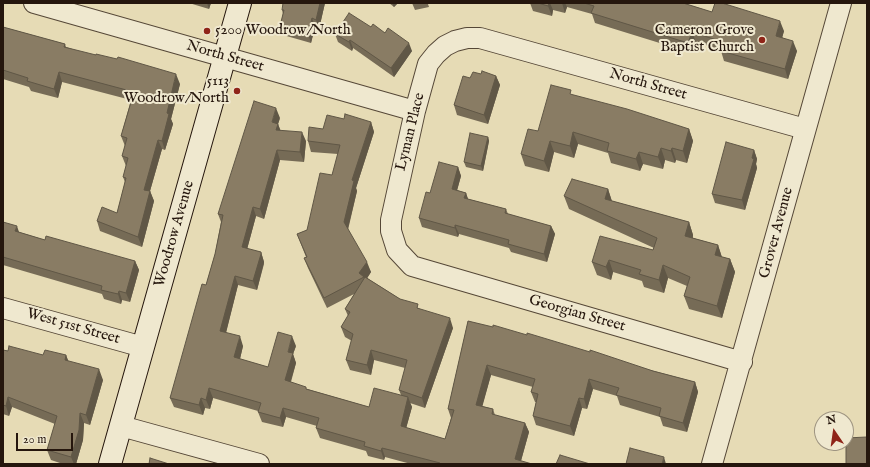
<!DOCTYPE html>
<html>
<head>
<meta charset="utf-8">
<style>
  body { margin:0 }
  #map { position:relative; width:870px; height:467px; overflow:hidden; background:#e6dbb5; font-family:"IM FELL English",serif }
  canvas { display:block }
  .frame { position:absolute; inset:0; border:4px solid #25160d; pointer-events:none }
  .north { position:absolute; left:814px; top:411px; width:40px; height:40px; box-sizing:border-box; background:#efe8cf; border:1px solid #9e9481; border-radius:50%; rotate:347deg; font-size:11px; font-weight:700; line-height:16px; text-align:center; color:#25160d }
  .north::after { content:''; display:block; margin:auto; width:14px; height:18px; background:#8f2418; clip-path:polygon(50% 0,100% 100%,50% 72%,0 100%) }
  .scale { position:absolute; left:16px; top:433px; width:57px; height:18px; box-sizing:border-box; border:2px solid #25160d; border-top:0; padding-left:5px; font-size:12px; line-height:14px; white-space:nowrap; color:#25160d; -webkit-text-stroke:3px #efe8cf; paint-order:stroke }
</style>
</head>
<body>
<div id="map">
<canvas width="870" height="467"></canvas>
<div class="frame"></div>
<div class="north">N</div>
<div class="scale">20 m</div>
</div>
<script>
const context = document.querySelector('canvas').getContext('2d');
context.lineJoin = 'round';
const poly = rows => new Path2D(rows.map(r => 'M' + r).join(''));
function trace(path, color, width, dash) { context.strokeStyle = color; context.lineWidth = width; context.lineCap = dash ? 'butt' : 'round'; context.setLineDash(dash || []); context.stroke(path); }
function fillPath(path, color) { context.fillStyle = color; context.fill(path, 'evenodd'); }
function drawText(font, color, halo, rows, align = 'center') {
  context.font = font + ' "IM FELL English",serif'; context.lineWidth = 4; context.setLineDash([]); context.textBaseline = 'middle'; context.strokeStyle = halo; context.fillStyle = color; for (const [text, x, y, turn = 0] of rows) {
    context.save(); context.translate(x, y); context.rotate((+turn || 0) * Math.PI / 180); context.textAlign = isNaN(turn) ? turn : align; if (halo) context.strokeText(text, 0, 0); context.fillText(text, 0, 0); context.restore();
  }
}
const street = poly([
  [34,3,415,111],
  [3,308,143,347],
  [742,362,412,266,397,250,391,231,391,220,415,111,428,64,436,54,445,46,455,41,467,38,480,38,805,129],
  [121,426,259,464],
  [712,464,841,3]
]);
const secondary = poly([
  [110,464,240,3]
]);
trace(street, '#554737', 22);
trace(secondary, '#25160d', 24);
trace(street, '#efe8cf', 20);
trace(secondary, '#efe8cf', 22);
fillPath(poly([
  [189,3,211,3,209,9],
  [325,3,319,29,315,27,311,43,283,35,280,26,283,14,282,10],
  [389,3,398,3,394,7],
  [412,3,434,3,428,4,429,7,415,10],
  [530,3,683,3,712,12,784,31,782,37,797,51,788,79,724,61,721,51,721,50,696,42,692,53,595,23,592,14,567,7,565,13,553,10,552,16,533,11],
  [3,27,65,44,66,47,180,84,171,119,173,124,165,150,162,149,150,191,154,201,142,247,100,231,97,221,117,213,125,182,123,177,126,166,122,156,125,146,121,136,131,100,62,82,58,98,31,91,29,87,3,79],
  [371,27,385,33,412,51,394,77,353,48,352,51,338,42,335,34],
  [481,74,496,76,500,85,488,124,457,115,454,105,470,78],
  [573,95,689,129,693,141,687,163,676,160,675,163,665,160,663,169,643,164,640,171,611,163,608,153,578,144,574,158,554,152,549,172,525,166,521,154,538,131],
  [280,118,278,124,280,130,306,141,304,162,280,160,264,219,256,216,247,249,261,252,264,262,264,264,257,290,238,285,226,332,243,346,240,359,268,367,296,346,293,354,296,363,291,382,307,389,369,407,401,395,399,390,405,368,374,360,371,375,350,370,346,360,352,341,345,337,341,327,348,316,345,309,354,294,327,308,308,268,304,258,306,257,297,234,307,230,332,175,338,154,311,152,308,141,323,129,344,119,371,122,374,132,356,188,357,191,348,230,371,272,367,278,400,299,420,309,453,328,425,408,410,403,412,407,406,428,445,439,451,418,448,409,468,321,695,382,698,392,687,432,663,426,660,417,620,405,617,396,593,389,587,409,582,408,574,436,536,425,533,416,536,402,535,402,531,392,533,387,491,375,482,406,493,409,495,415,525,423,529,432,521,461,532,464,411,464,385,457,384,460,368,456,366,451,320,438,316,428,317,426,286,417,283,427,262,422,258,412,258,411,213,398,210,409,205,408,203,415,174,407,170,398,206,285,215,254,221,222,218,214],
  [488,137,489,141,483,171,466,167,464,162],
  [754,150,757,159,756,164,757,168,745,210,715,203,712,194],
  [458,167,461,176,457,190,466,193,468,199,506,209,508,214,551,226,555,234,547,262,511,252,509,248,459,234,458,237,422,227,419,218,430,193],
  [608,189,612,201,689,222,693,235,693,238,718,245,722,257,730,259,735,272,722,318,689,309,684,296,687,286,668,278,664,293,644,287,642,281,613,272,611,280,597,275,592,262,653,250,654,248,569,209,564,196],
  [3,222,19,232,45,240,135,261,139,270,130,302,122,300,121,304,104,299,102,294,3,265],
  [3,350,8,351,43,355,66,355,68,361,103,380,90,425,84,423,83,440,76,464,63,464,51,460,47,450,55,424,12,407,9,416,3,414]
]), '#766b56');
fillPath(poly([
  [207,3,211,3,209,9],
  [320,3,325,3,319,29,316,20],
  [392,3,398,3,394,7],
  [549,3,550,3,553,10,552,16,548,6],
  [562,3,565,3,567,7,565,13],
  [312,18,315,27,311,43,308,34],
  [780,21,784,31,780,46,776,36],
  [692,32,696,42,692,53,688,43],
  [350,40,353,48,352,51,349,42],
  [793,41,797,51,788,79,785,69],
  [409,43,412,51,394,77,391,68],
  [59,72,62,82,58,98,54,89],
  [176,74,180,84,171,119,173,124,165,150,162,141,167,113],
  [496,76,500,85,488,124,484,115],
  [276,108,280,118,278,124,282,134,280,139,272,122],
  [371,122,374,132,356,188,357,191,347,232,344,222,352,180],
  [689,129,693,141,687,163,683,151],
  [302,132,306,141,304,162,300,152],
  [573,132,578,144,574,158,570,146],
  [488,137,489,141,483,171,481,166],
  [158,140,162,149,150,191,154,201,142,247,138,237,144,190],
  [550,141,554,152,549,172,544,161],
  [661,148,665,160,663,169,658,157],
  [672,148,676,160,675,163,671,151],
  [277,150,280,160,264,219,260,209],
  [754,150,757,159,756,164,757,168,745,210,742,200],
  [639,152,643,164,640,171,636,159],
  [458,167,461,176,455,198,452,189],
  [608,189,612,202,605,199],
  [466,193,469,202,464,198],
  [253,207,256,216,245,257,242,247],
  [689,222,693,235,690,249,685,236],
  [455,225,459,234,458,237,455,228],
  [17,226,20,235,15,231],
  [551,226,555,234,547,262,544,254],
  [718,245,722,258,715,255],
  [261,252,264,262,257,290,253,281],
  [730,259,735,272,722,318,717,306],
  [609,260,613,272,611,280,606,267],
  [135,261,139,270,130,302,126,293],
  [367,262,371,272,366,280,364,277,359,273],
  [663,265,668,278,664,293,659,280],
  [235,276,238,285,224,341,220,331],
  [119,291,122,300,121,304,118,294],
  [450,318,453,328,425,408,422,398],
  [240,336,243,346,238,367,234,357],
  [292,336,296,346,293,354,296,363,288,390,285,380,288,352],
  [371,350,374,360,371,375,367,365],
  [66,355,70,365,65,360],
  [487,365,491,375,480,415,476,405],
  [99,369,103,380,90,425,86,415],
  [589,379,593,389,587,409,584,399],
  [695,382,698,392,687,432,683,423],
  [209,388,213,398,210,409,206,400],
  [8,397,12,407,9,416,6,406],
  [408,397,412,407,404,436,401,426],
  [201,398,205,408,203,415,199,405],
  [579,398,582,408,574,436,570,426],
  [283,408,286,417,283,427,280,418],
  [80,413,84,423,83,440,76,464,74,464,71,457],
  [525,423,529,432,520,464,515,459],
  [382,448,385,457,384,460,381,451],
  [664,457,666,464,662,464]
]), '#605746');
const building = poly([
  [283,3,320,3,316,20,312,18,308,34,280,26,284,10,282,10,283,3],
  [538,3,549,3,548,6,538,3],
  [584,3,683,3,712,12,715,3,722,3,780,21,776,36,793,41,785,69,721,51,723,42,692,32,688,43,591,13,594,6,584,3],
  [349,13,371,27,373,24,385,33,388,28,409,43,391,68,350,40,349,42,335,34,349,13],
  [3,27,65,44,64,47,96,55,96,54,117,59,118,57,176,74,167,113,169,114,162,141,158,140,144,190,150,191,138,237,97,221,102,207,117,213,126,178,123,177,128,158,122,156,127,138,121,136,134,92,59,72,54,89,27,81,28,78,3,70,3,27],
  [482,71,496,76,484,115,454,105,463,76,470,78,473,72,481,74,482,71],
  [551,85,571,90,570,94,627,109,689,129,683,151,672,148,671,151,661,148,658,157,639,152,636,159,607,151,609,143,573,132,570,146,550,141,544,161,521,154,528,129,538,131,551,85],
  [254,101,276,108,272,122,278,124,276,130,302,132,300,152,277,150,260,209,253,207,242,247,261,252,261,254,253,281,235,276,220,331,240,336,234,357,268,367,278,332,292,336,288,352,293,353,285,380,306,387,306,389,369,407,374,388,408,397,401,426,445,439,454,410,448,409,468,321,493,327,493,325,527,335,527,333,590,352,590,350,653,371,695,382,683,423,659,416,661,408,616,395,619,388,589,379,584,399,579,398,570,426,533,416,538,394,531,392,535,379,487,365,476,405,493,409,492,414,525,423,515,459,532,464,439,464,440,463,394,451,382,448,381,451,364,446,365,442,316,428,319,418,283,408,280,418,258,412,261,403,209,388,206,400,201,398,199,405,170,398,202,284,206,285,215,254,223,215,218,214,254,101],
  [345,114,371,122,352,180,354,181,344,222,367,262,359,273,364,277,324,298,304,258,307,257,297,234,307,230,320,173,332,175,340,145,308,141,309,127,323,129,327,115,344,119,345,114],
  [470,133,488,137,481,166,464,162,470,133],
  [726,142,754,150,752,158,754,159,742,200,712,194,726,142],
  [439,162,458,167,452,189,466,193,464,198,506,209,505,213,551,226,544,254,508,244,509,240,455,225,455,228,419,218,426,192,430,193,439,162],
  [572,179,608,189,605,199,689,222,685,236,718,245,715,255,730,259,717,306,684,296,690,277,663,265,659,280,639,274,641,270,609,260,606,267,592,262,600,236,653,250,657,238,564,196,572,179],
  [3,222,17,226,15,231,45,240,46,236,135,261,126,293,119,291,118,294,101,290,102,286,3,257,3,222],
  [365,277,400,299,418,304,417,308,450,318,422,398,399,390,407,360,371,350,367,365,346,360,353,334,341,327,350,312,345,309,365,277],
  [9,346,43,355,45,350,66,355,65,360,99,369,86,415,80,413,79,430,71,457,47,450,57,416,8,397,6,406,3,405,3,350,8,351,9,346],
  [867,437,867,464,846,464,846,438,867,437],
  [630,448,664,457,662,464,626,464,630,448],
  [560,455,590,464,556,464,560,455],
  [150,458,169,464,149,464,150,458]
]);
fillPath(building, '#897c64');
trace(building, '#605746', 1);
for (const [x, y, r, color] of [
  [207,31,4,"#8f2418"],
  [762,40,4,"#8f2418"],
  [237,91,4,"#8f2418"]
]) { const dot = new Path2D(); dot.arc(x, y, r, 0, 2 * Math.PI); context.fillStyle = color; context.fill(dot); trace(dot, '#efe8cf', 1.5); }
drawText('15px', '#25160d', '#efe8cf', [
  ["5200 Woodrow/North",215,31,"left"],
  ["Cameron Grove",754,31],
  ["Baptist Church",754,48],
  ["5113",229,82],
  ["Woodrow/North",229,99]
], 'right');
drawText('15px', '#25160d', '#efe8cf', [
  ["North Street",225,57,16],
  ["North Street",648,85,16],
  ["Lyman Place",411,132,-76],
  ["Grover Avenue",777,233,-75],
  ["Woodrow Avenue",175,234,-74],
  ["Georgian Street",577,314,16],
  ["West 51st Street",73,327,16]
]);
</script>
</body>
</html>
